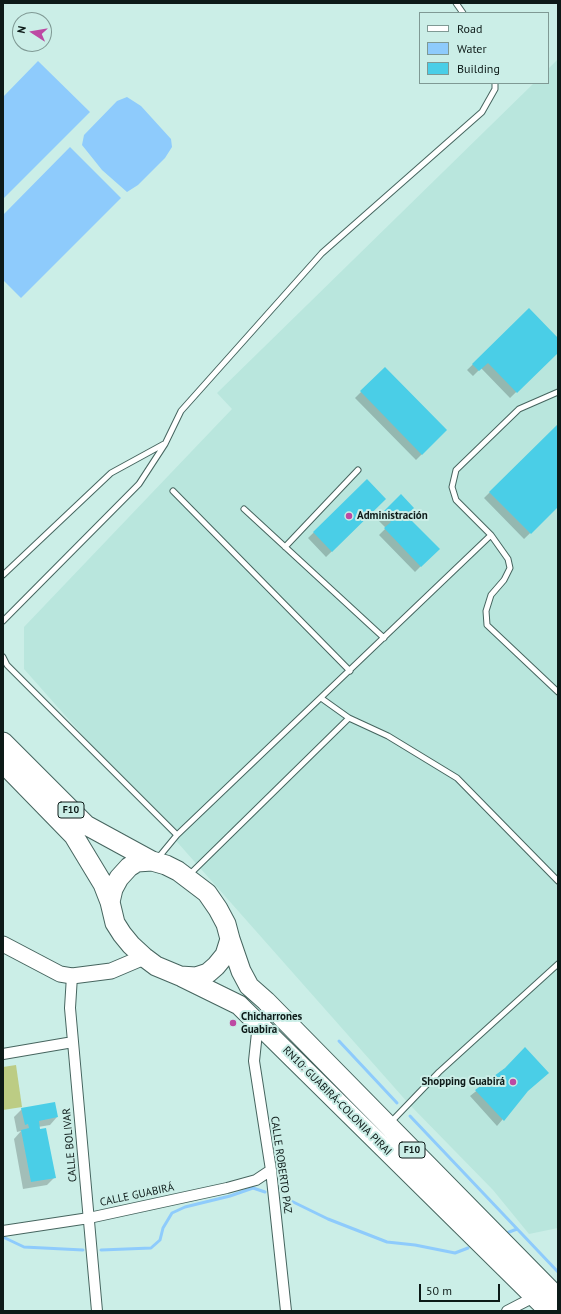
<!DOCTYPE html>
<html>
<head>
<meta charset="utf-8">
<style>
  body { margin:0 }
  #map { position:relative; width:561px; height:1314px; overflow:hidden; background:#cbeee7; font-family:"PT Sans",sans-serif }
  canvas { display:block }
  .frame { position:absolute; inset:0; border:4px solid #0d1a18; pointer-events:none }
  .legend { position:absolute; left:419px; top:12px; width:130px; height:72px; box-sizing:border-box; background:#cbeee7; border:1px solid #7f9994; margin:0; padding:5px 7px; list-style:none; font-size:12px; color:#0d1a18 }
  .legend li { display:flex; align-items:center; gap:8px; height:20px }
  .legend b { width:20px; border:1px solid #7f9994 }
  .north { position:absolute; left:12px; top:12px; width:40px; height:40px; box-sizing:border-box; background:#cbeee7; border:1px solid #7f9994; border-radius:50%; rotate:282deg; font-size:11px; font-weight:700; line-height:16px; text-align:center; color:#0d1a18 }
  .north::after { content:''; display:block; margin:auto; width:14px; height:18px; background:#bd49a3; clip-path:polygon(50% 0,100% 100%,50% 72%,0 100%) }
  .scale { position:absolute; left:419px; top:1284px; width:81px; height:18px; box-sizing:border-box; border:2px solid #0d1a18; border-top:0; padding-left:5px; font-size:12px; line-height:14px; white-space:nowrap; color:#0d1a18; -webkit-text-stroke:3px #cbeee7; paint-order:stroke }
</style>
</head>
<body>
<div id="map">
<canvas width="561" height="1314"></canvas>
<div class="frame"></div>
<ul class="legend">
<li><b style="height:5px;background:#fff"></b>Road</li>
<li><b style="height:11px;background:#8ecbfc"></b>Water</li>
<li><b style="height:11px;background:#4acee7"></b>Building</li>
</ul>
<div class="north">N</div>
<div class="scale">50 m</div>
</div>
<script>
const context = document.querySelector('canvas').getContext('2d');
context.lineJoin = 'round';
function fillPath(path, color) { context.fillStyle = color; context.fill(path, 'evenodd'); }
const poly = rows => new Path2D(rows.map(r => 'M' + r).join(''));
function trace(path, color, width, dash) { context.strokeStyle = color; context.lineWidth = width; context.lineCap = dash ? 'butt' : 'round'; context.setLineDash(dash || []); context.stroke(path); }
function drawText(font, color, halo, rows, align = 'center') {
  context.font = font + ' "PT Sans",sans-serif'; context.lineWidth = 4; context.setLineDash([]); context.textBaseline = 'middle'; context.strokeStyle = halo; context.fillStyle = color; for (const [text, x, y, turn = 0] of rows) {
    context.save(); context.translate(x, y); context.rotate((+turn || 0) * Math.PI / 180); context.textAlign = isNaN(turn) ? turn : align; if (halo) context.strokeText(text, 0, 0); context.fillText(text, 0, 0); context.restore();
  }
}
fillPath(poly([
  [558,59,558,1228,529,1234,493,1190,409,1104,24,669,24,627,232,409,217,393,534,83,548,83,548,69]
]), '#b9e6dd');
fillPath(poly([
  [16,1065,22,1107,3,1110,3,1067]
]), '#bccc84');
fillPath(poly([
  [38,61,90,112,3,199,3,97],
  [127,97,141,106,171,139,172,147,165,158,138,185,127,192,102,170,82,145,84,135,117,101],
  [70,147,121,198,21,298,3,280,3,215]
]), '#8ecbfc');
fillPath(poly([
  [529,310,558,340,558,343,555,346,558,349,558,351,510,398,481,368,473,376,467,370],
  [385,368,446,430,416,460,355,398],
  [558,425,558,506,524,539,484,498],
  [367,481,385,499,326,557,308,538],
  [401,496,405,515,438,549,415,572,379,535,386,528,377,519],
  [504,1069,525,1093,497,1126,470,1096],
  [22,1109,57,1117,50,1125,38,1127,55,1177,47,1185,23,1189,14,1139,21,1131,17,1132,14,1117]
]), '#0003');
trace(poly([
  [339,1041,397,1103],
  [410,1116,558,1272],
  [283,1197,328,1219,387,1242,415,1245,455,1253,468,1248],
  [504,1234,517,1229],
  [5,1238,24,1247,83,1250],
  [101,1250,151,1248,160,1240,163,1228,172,1213,185,1207,230,1196,253,1188,265,1192]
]), '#8ecbfc', 3);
fillPath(poly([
  [529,308,558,338,558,345,557,346,558,347,558,353,517,393,488,363,479,371,472,364],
  [385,367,447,430,422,455,360,391],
  [558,424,558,507,531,534,489,492],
  [367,479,386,499,332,552,313,532],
  [401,494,414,508,406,515,440,549,421,567,384,528,391,522,382,513],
  [525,1047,549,1073,528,1091,504,1121,475,1090,505,1068],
  [55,1102,58,1117,39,1121,40,1129,46,1128,56,1178,31,1182,21,1130,29,1128,28,1124,25,1125,21,1108]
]), '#4acee7');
const lane = poly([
  [456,3,463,13],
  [558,392,519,409,456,470,452,487,456,500,491,535,508,559,510,568,504,580,491,595,486,611,487,625,558,692],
  [173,491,350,671],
  [244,509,384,638],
  [285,547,358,470],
  [3,575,111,473,164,444],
  [3,621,139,484,165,444,181,411,322,253,482,112,495,89,495,83],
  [3,657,7,665,177,835],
  [321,698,349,718,388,736,457,778,558,881],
  [158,858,177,835,491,535],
  [190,874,349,718],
  [390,1123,439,1072,558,964]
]);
const street = poly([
  [72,976,70,1008,97,1311],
  [258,1023,254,1061,271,1170,286,1311],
  [3,1054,73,1042],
  [3,1231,89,1218,227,1188,256,1180,271,1170],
  [507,1311,534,1297]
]);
const secondary = poly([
  [3,944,60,974,72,976,111,971,144,957]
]);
const highway = poly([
  [3,742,86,825,152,861,166,865,178,871,207,893,218,909,226,924,230,939,225,955,216,966,208,973,196,977,180,976,156,966,144,957,131,945,122,934,115,923,110,902,113,889,119,878,129,867,137,862,152,861],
  [3,763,74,836,103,884,110,902],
  [230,939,241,971,249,986,266,1001,558,1298],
  [182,977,239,1005,549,1311]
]);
trace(lane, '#46655f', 7);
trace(street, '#46655f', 12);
trace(secondary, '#46655f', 17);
trace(highway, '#46655f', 21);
trace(lane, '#fff', 5);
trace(street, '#fff', 10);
trace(secondary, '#fff', 15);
trace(highway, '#fff', 19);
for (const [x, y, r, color] of [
  [349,516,4,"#bd49a3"],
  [233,1023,4,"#bd49a3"],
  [513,1082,4,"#bd49a3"]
]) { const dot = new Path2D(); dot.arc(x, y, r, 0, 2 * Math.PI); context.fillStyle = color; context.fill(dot); trace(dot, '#cbeee7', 1.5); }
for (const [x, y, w] of [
  [71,810,26],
  [412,1150,26]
]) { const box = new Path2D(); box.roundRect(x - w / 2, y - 8, w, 16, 3); context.fillStyle = '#cbeee7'; context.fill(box); trace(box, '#0d1a18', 1); }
drawText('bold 10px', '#0d1a18', null, [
  ["F10",71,810],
  ["F10",412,1150]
]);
drawText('bold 11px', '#0d1a18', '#cbeee7', [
  ["Administración",357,516],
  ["Chicharrones",241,1017],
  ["Guabira",241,1030],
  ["Shopping Guabirá",505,1082,"right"]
], 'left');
drawText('11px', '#0d1a18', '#cbeee7', [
  ["RN10: GUABIRÁ-COLONIA PIRAI",337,1101,45],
  ["CALLE BOLIVAR",70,1145,-95],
  ["CALLE ROBERTO PAZ",281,1165,82],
  ["CALLE GUABIRÁ",137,1195,-12]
]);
</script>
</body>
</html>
